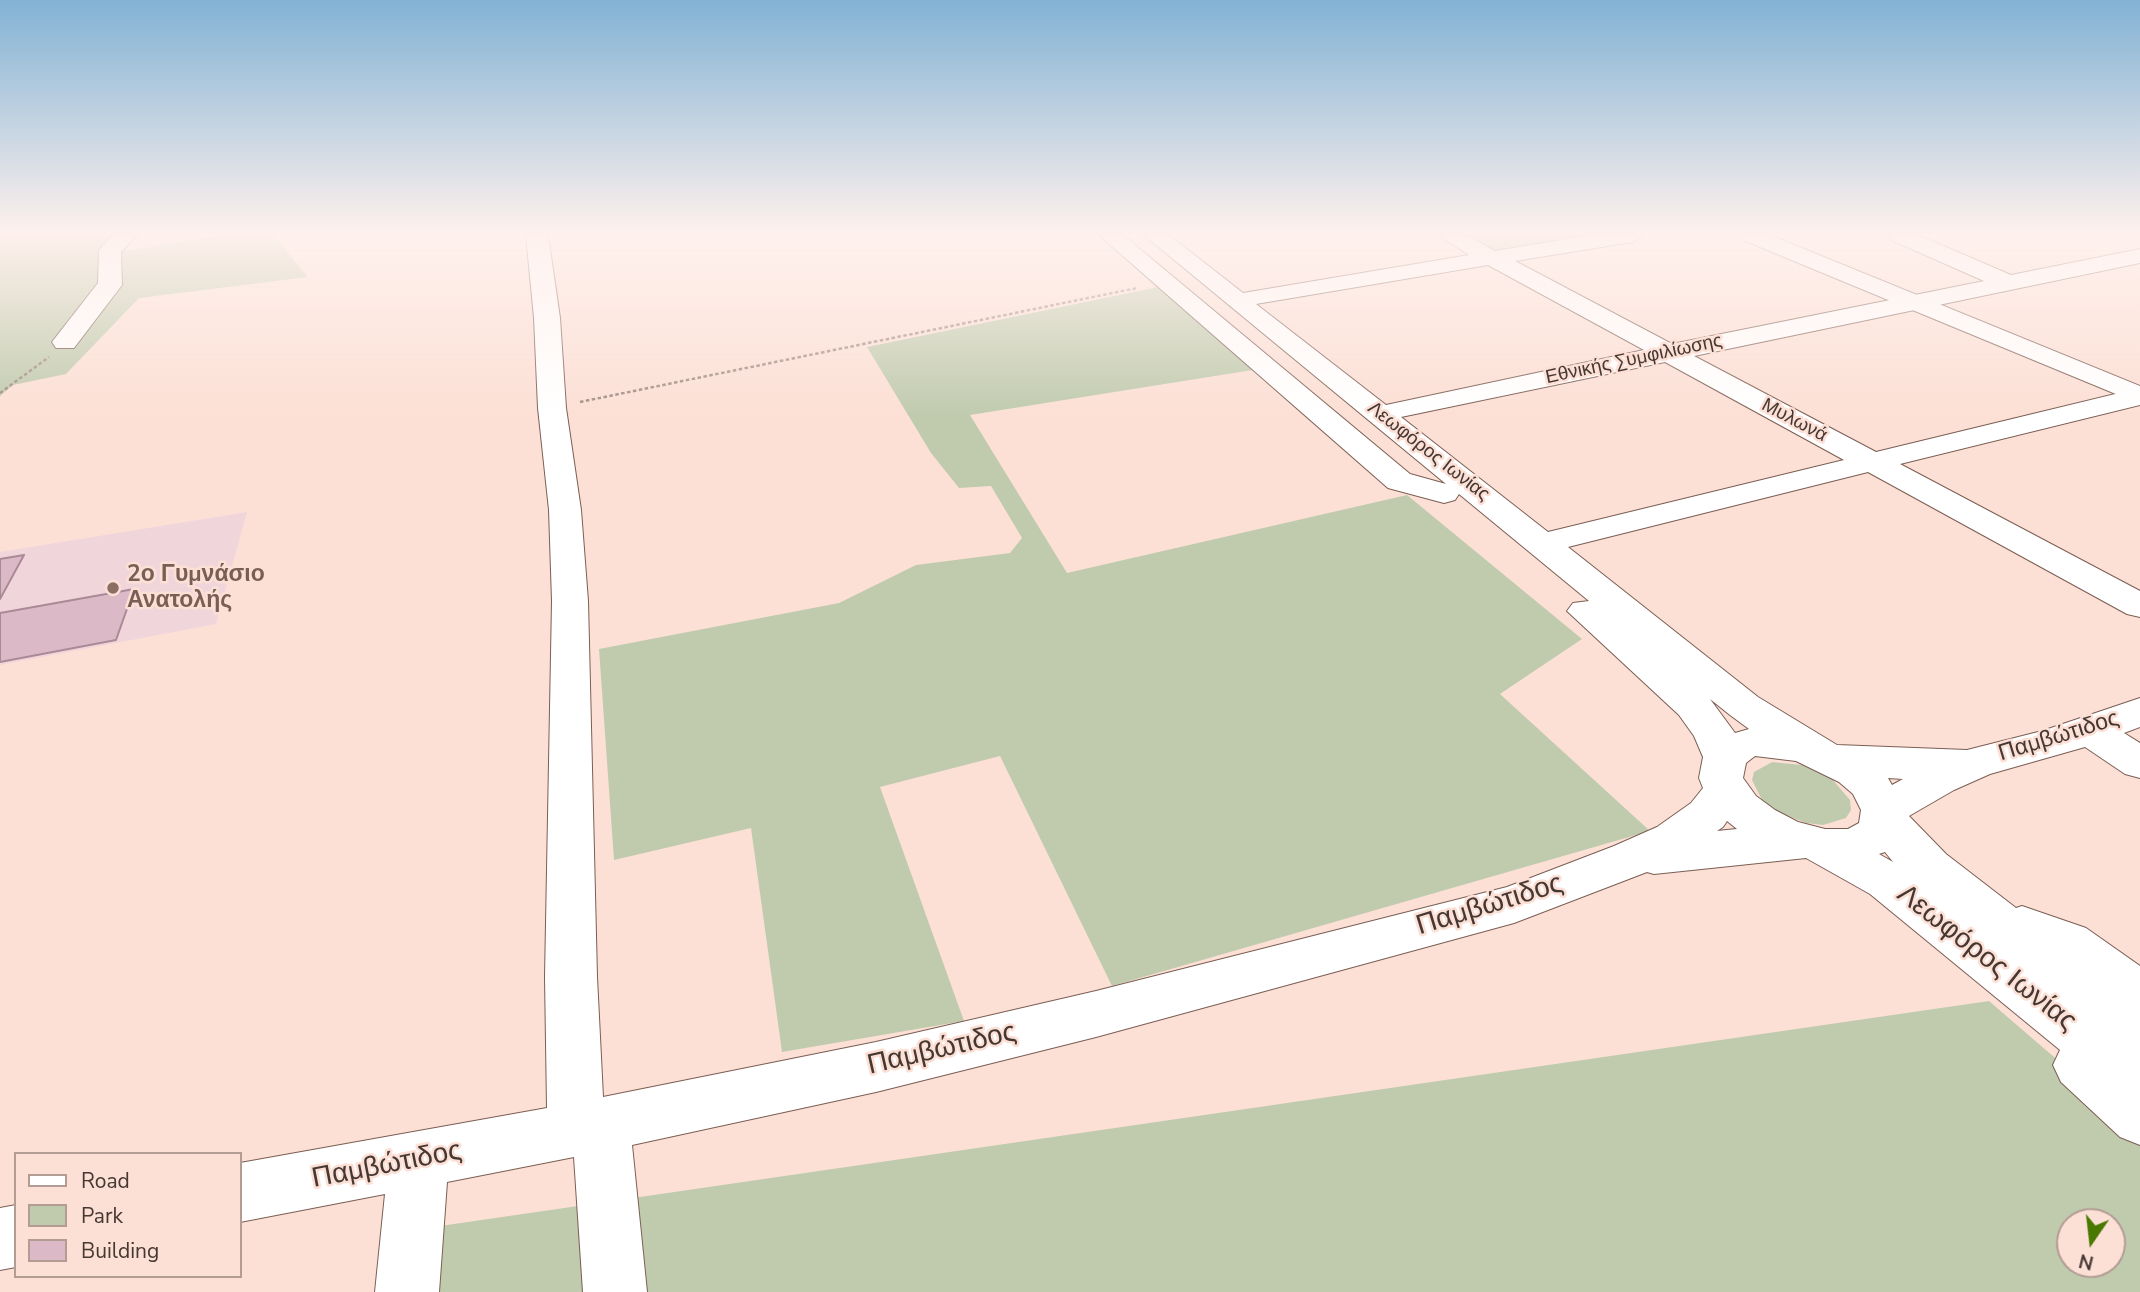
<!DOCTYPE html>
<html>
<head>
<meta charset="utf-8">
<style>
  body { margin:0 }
  #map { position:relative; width:2140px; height:1292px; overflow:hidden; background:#fce0d6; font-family:"Nunito Sans",sans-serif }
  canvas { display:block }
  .legend { position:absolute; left:14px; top:1152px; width:228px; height:126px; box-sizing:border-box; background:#fce0d6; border:2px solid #b39c94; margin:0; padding:9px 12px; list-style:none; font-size:21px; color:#453732 }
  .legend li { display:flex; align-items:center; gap:14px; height:35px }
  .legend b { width:35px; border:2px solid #b39c94 }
  .north { position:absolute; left:2056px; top:1208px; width:70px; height:70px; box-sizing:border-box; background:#fce0d6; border:2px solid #b39c94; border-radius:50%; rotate:194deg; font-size:19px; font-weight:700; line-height:28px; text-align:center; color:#453732 }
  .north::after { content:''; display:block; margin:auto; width:24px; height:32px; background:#4a7900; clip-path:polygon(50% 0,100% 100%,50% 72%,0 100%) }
</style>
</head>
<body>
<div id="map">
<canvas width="2140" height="1292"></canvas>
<ul class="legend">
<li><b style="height:9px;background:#fff"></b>Road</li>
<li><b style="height:19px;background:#c0cbae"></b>Park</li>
<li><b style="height:19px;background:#dbb9c7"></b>Building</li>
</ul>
<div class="north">N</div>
</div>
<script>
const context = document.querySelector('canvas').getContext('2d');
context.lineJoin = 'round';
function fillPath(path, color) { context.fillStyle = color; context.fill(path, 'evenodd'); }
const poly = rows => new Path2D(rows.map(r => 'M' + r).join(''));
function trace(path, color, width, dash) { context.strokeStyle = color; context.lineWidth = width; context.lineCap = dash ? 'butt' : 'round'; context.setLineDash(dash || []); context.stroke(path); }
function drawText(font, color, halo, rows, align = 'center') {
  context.font = font + ' "Nunito Sans",sans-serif'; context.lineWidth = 5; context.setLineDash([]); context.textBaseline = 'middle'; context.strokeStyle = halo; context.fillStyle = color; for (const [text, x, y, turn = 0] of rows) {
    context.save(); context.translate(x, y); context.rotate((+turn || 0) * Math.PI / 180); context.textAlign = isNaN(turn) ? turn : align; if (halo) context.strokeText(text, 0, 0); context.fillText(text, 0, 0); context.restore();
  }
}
fillPath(poly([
  [247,512,216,624,0,665,0,552]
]), '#f0d6da');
fillPath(poly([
  [0,235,121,235,127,251,222,235,273,235,308,277,139,298,66,374,13,385,0,396],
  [1464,235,1604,235,1496,252],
  [1163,286,1259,369,970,415,1067,573,1407,495,1582,639,1500,694,1650,831,1112,986,1000,756,880,787,964,1021,782,1052,751,828,614,860,599,649,839,603,916,565,1010,553,1022,538,991,486,959,488,931,453,867,347],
  [1772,762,1802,765,1832,779,1850,800,1851,810,1846,818,1823,825,1806,823,1774,810,1762,800,1752,780,1754,772],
  [1989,1001,2140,1131,2140,1292,386,1292,392,1233],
  [2070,1222,2112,1222,2112,1264,2070,1264]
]), '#c0cbae');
const building = poly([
  [24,555,0,599,0,559,24,555],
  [134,589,116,640,0,662,0,613,134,589]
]);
fillPath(building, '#dbb9c7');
trace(building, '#aa8a97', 2);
const minor = poly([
  [113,235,137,235,121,252,122,285,74,348,56,348,52,342,98,283,99,250,113,235],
  [526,235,548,235,560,318,566,408,581,510,588,601,597,977,603,1097,876,1042,1096,991,1507,887,1614,846,1657,827,1691,803,1703,788,1699,778,1703,757,1694,736,1679,715,1567,611,1573,603,1589,601,1459,494,1455,500,1444,503,1388,488,1099,235,1123,235,1410,474,1446,484,1144,235,1169,235,1243,293,1469,255,1438,235,1466,235,1495,251,1591,235,1644,235,1633,242,1515,261,1672,344,1984,281,1891,240,1888,235,1918,235,2011,275,2140,249,2140,263,1694,356,1876,452,2140,388,2140,405,1900,464,2140,591,2140,617,2127,614,1868,472,1568,547,1758,697,1837,745,1967,750,2042,731,2140,698,2140,727,2124,733,2140,743,2140,778,2125,774,2085,747,1990,774,1954,790,1909,816,1946,854,2016,908,2022,906,2086,928,2140,966,2140,1145,2120,1137,2061,1082,2053,1065,2060,1050,1870,894,1806,858,1654,874,1647,872,1514,923,1096,1037,876,1092,632,1145,647,1292,583,1292,574,1157,447,1182,439,1292,375,1292,385,1194,240,1222,240,1163,547,1108,545,977,552,601,549,510,538,408,534,318,526,235],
  [1488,265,1644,350,1386,405,1256,304,1488,265],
  [1665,362,1844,460,1548,532,1401,417,1665,362],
  [1710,699,1730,715,1749,729,1735,733,1710,699],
  [1755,756,1796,761,1839,782,1853,794,1861,810,1859,823,1848,829,1825,829,1798,822,1775,810,1756,796,1743,778,1746,763,1755,756],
  [1888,778,1903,779,1892,785,1888,778],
  [1727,821,1737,829,1717,831,1723,827,1727,821],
  [1885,852,1893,862,1879,854,1885,852],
  [16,1205,16,1267,0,1270,0,1208,16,1205]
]);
const major = poly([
  [1740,235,1770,235,2140,386,2140,404,1743,240,1740,235]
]);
trace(minor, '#7b5e53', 2);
trace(major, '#7b5e53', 2);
trace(poly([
  [0,393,49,357],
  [580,402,1137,288]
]), '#a38e86', 2.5, [3.5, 2.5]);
fillPath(minor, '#fff');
fillPath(major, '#fff');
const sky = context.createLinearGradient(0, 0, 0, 416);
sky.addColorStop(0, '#82b2d4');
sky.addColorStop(0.56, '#fef1ed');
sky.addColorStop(1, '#fef1ed00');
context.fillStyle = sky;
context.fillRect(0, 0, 2140, 416);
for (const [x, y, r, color] of [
  [113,588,7,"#8d6e63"]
]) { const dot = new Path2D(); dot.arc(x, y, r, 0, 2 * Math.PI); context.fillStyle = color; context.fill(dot); trace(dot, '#fce0d6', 2.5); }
drawText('19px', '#453732', '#fce0d6', [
  ["Εθνικής Συμφιλίωσης",1634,360,-12],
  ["Μυλωνά",1794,421,28],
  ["Λεωφόρος Ιωνίας",1428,452,38]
]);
drawText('bold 23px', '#785e54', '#fce0d6', [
  ["2ο Γυμνάσιο",127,575],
  ["Ανατολής",127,601]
], 'left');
drawText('23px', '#453732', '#fce0d6', [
  ["Παμβώτιδος",2059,737,-17]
]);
drawText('28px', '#453732', '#fce0d6', [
  ["Παμβώτιδος",1490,906,-17],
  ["Λεωφόρος Ιωνίας",1986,959,38],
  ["Παμβώτιδος",942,1050,-13],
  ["Παμβώτιδος",387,1166,-11]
]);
</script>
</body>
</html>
